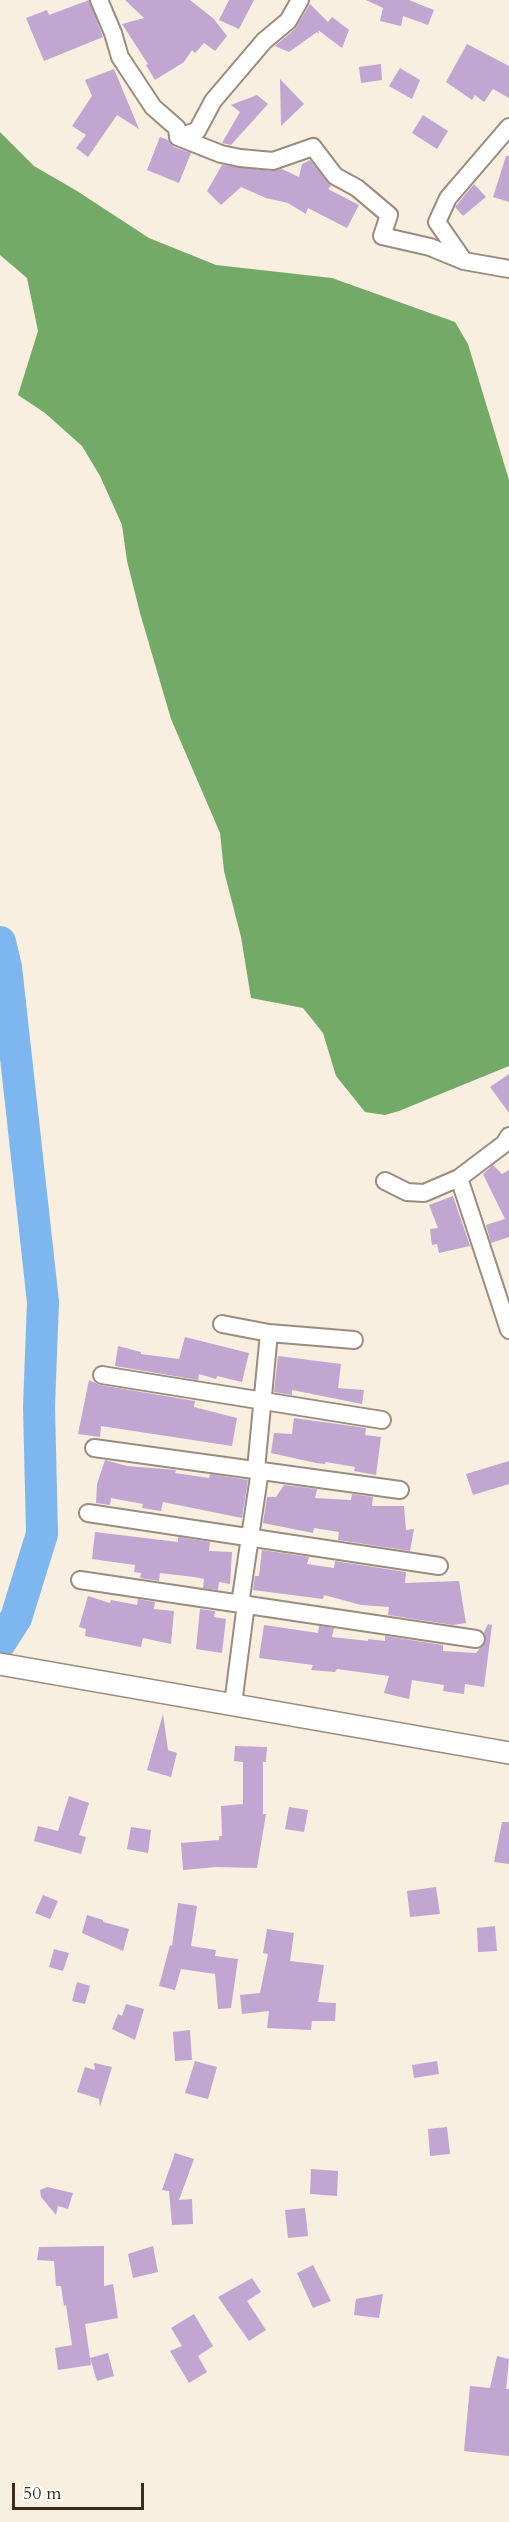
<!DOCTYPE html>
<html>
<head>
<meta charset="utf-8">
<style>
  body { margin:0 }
  #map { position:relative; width:509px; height:2522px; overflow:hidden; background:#f8efe0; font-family:Cardo,serif }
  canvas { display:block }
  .scale { position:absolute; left:12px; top:2483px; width:132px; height:27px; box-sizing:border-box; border:3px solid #3b2a1e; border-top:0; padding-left:8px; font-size:18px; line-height:21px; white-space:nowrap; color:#3b2a1e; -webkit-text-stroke:4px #fff; paint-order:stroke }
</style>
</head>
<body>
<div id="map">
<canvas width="509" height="2522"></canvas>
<div class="scale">50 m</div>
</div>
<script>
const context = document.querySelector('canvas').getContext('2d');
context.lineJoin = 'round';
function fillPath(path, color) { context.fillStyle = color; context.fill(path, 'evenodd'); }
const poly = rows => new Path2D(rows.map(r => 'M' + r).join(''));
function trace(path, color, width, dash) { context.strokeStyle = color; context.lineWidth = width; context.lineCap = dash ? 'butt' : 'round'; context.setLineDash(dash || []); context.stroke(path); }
fillPath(poly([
  [0,132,34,166,77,191,149,238,216,265,332,278,455,322,468,344,509,480,509,1066,399,1111,385,1115,365,1112,336,1076,323,1033,303,1008,251,998,241,937,224,871,220,833,171,719,140,613,127,561,122,525,100,476,82,446,45,413,18,395,38,331,27,278,0,255]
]), '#73aa68');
trace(poly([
  [0,942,6,967,43,1302,39,1406,42,1534,16,1618,0,1643]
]), '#7eb7ef', 32);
fillPath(poly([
  [89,0,103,37,44,61,26,18,47,10,49,15],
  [125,0,190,0,214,19,227,36,215,51,204,43,195,53,192,50,184,62,155,80,146,65,148,64,122,24,144,18],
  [229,0,254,0,239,29,219,20],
  [366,0,409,0,434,10,428,25,403,16,401,26,380,21,383,8],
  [310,4,328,22,332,17,349,30,342,48,318,30,319,34,317,32,289,52,275,46,295,29],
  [467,44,509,66,509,98,493,89,484,102,475,95,472,100,446,82],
  [381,64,382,80,361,83,359,67],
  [400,68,420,80,412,99,389,86],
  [114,69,139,129,117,115,88,157,76,148,86,135,72,126,92,96,85,80],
  [280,79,304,104,281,126],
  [257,95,268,104,231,145,222,143,240,112,231,105],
  [423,115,448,131,437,149,412,133],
  [160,137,168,140,174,147,191,153,179,183,147,170],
  [506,156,509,156,509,202,493,197],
  [310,160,331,186,328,189,359,205,347,228,308,208,306,214,288,203,266,198,241,187,221,205,207,191,222,165,272,171,282,169,299,177,302,164],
  [474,184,486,197,463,216,455,207],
  [509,1074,509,1113,490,1087],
  [493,1165,502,1174,509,1170,509,1237,491,1243,486,1225,505,1219,483,1174],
  [453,1196,470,1246,439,1253,437,1244,432,1245,430,1229,438,1228,429,1205],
  [185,1337,249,1353,242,1382,217,1376,216,1379,199,1374,198,1380,115,1366,118,1346,141,1352,141,1354,179,1359],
  [278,1356,341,1364,338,1388,364,1390,362,1404,292,1390,292,1395,274,1392],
  [89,1380,100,1385,195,1401,194,1407,237,1418,232,1446,101,1426,100,1437,78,1434],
  [294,1418,366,1428,365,1435,381,1437,376,1475,354,1471,355,1467,326,1462,325,1464,316,1463,271,1453,274,1433,292,1434],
  [105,1460,127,1466,176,1470,175,1473,209,1478,210,1474,248,1480,242,1518,163,1502,161,1511,142,1508,143,1504,111,1498,110,1505,96,1503,97,1484],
  [509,1461,509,1484,473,1495,466,1474],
  [284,1485,317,1489,315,1498,351,1500,352,1494,373,1497,372,1506,404,1506,406,1530,414,1529,410,1551,338,1540,339,1532,314,1528,313,1533,263,1523,267,1497,276,1497],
  [95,1532,178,1542,178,1537,210,1542,209,1551,232,1552,230,1584,219,1582,218,1590,203,1588,204,1579,194,1577,160,1573,159,1581,140,1578,141,1573,134,1572,135,1565,92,1559],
  [262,1550,309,1557,307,1564,334,1568,335,1561,406,1572,405,1583,459,1581,466,1623,453,1625,388,1615,389,1607,361,1605,324,1595,323,1599,253,1590,255,1576,259,1576],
  [88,1596,110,1603,111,1600,137,1605,138,1599,155,1602,154,1609,174,1611,171,1644,143,1638,141,1647,85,1636,86,1629,79,1627],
  [200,1609,215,1611,214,1617,226,1619,222,1653,196,1649],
  [488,1624,492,1625,484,1687,465,1684,464,1694,443,1691,444,1685,412,1680,409,1699,384,1693,389,1676,337,1669,335,1672,311,1670,313,1665,259,1658,264,1625,318,1633,319,1626,334,1628,332,1637,368,1641,368,1639,385,1641,385,1636,443,1645,443,1651,476,1653,486,1641,484,1632],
  [163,1714,168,1750,177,1753,171,1777,147,1770],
  [235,1746,267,1747,266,1762,263,1762,263,1814,266,1814,257,1868,216,1867,183,1870,181,1843,219,1840,219,1836,222,1836,221,1806,243,1804,243,1762,234,1761],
  [69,1796,89,1803,79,1835,86,1837,81,1854,34,1841,38,1826,58,1831],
  [289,1807,308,1810,304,1832,285,1829],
  [502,1822,509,1822,509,1864,494,1862],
  [131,1827,151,1830,148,1853,127,1849],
  [436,1887,440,1914,410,1917,407,1891],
  [43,1895,58,1901,50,1919,35,1913],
  [178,1903,197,1906,191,1946,216,1950,215,1956,238,1959,231,2008,218,2009,215,1974,181,1969,175,1990,159,1986,170,1945,172,1946],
  [87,1915,103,1920,103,1922,129,1929,123,1951,82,1933],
  [495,1926,497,1951,478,1952,477,1928],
  [267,1929,294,1933,290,1961,324,1965,318,2002,336,2003,335,2021,312,2021,311,2030,267,2028,269,2011,242,2014,240,1995,260,1993,268,1954,263,1953],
  [54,1949,69,1953,63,1971,49,1967],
  [77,1982,90,1986,85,2004,72,2001],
  [126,2004,144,2009,135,2040,112,2029,118,2014,122,2016],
  [190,2030,192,2060,175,2061,173,2032],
  [195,2061,217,2067,208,2099,185,2093],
  [437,2061,439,2074,414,2078,412,2065],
  [94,2063,112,2067,100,2107,99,2099,77,2092,85,2067,95,2070],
  [447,2127,450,2154,430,2156,428,2129],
  [175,2153,194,2159,179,2200,192,2199,193,2224,172,2225,169,2191,162,2190],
  [311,2169,338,2171,337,2196,310,2194],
  [47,2187,73,2193,68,2209,58,2206,56,2215,41,2197,40,2190],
  [305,2208,308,2236,288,2238,285,2210],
  [104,2246,104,2286,113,2284,118,2318,85,2324,91,2365,58,2370,55,2348,72,2345,66,2305,64,2306,61,2286,56,2286,54,2261,37,2260,39,2247],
  [153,2246,158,2272,133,2278,128,2254],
  [313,2265,331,2301,313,2308,297,2273],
  [252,2278,261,2292,247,2301,266,2330,249,2341,218,2297],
  [383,2294,379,2318,354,2315,356,2299],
  [194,2314,213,2346,198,2356,207,2372,189,2383,170,2351,182,2346,171,2328],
  [108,2353,114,2376,97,2381,90,2358],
  [497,2356,509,2359,506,2389,509,2389,509,2456,464,2451,470,2386,490,2388]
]), '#c0a6d0');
const minor = poly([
  [99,0,113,33,120,57,153,107,177,128,178,137,197,131,213,101,264,41,288,21,300,0],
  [509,127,448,198,437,222,464,261,509,269],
  [178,137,221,154,240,158,273,161,313,147,335,176,357,188,389,215,382,236,430,247,464,261],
  [459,1178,509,1330],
  [385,1181,407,1192,424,1193,459,1178,504,1144,509,1136],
  [222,1324,269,1333,354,1340],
  [102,1375,382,1420],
  [94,1448,400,1490],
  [256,1469,269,1333],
  [88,1513,439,1566],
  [80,1580,476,1639],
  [240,1604,260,1470],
  [233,1704,246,1604]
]);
const tertiary = poly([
  [0,1664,509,1753]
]);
trace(minor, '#9a8c7f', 20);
trace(tertiary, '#9a8c7f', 24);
trace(minor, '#fff', 16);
trace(tertiary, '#fff', 21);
</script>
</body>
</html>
